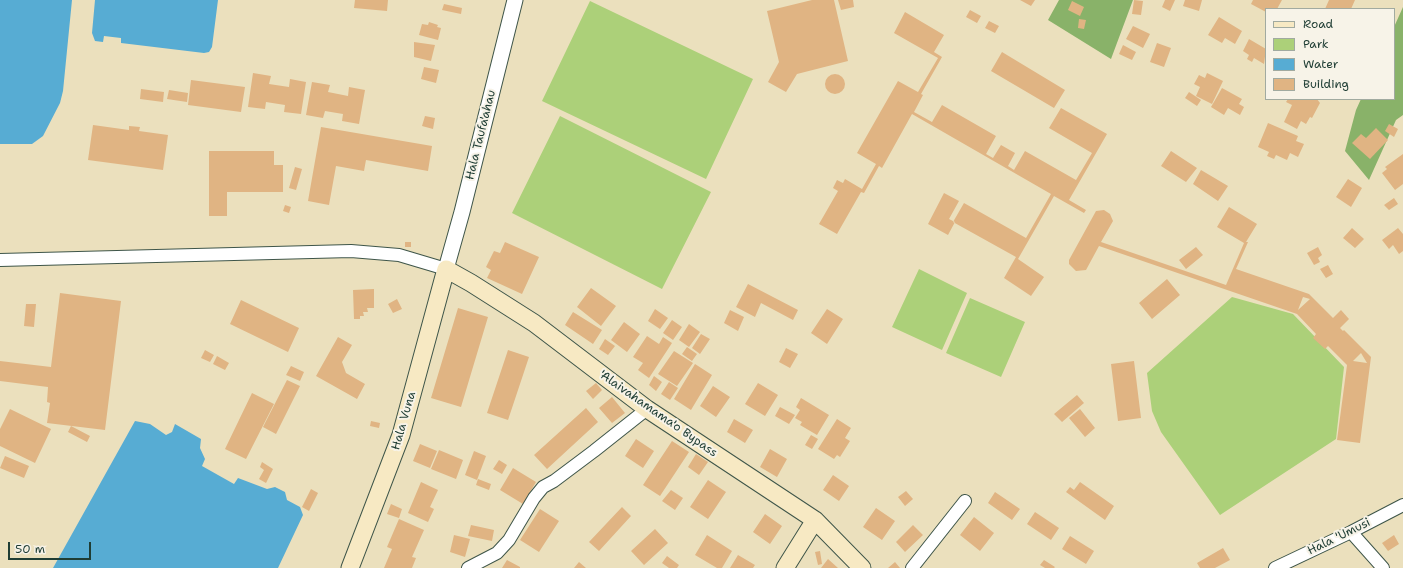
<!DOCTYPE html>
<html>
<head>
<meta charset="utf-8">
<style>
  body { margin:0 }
  #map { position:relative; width:1403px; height:568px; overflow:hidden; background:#ebe0bd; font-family:"Shantell Sans",sans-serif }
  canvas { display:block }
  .legend { position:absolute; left:1265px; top:8px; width:130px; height:92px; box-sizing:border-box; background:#f7f3e8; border:1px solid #a1aaa0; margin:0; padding:5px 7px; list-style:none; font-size:12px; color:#1f3d34 }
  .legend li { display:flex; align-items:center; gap:8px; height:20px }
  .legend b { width:20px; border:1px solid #a1aaa0 }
  .scale { position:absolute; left:8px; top:542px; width:83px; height:18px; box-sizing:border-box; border:2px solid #1f3d34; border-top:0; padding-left:5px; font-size:12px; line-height:14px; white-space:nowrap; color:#1f3d34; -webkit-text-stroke:3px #f7f3e8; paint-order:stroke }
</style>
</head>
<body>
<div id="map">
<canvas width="1403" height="568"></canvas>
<ul class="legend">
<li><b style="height:5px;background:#f7e9c3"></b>Road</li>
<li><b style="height:11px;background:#acd079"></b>Park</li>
<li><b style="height:11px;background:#57acd3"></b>Water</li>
<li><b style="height:11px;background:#e0b483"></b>Building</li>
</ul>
<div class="scale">50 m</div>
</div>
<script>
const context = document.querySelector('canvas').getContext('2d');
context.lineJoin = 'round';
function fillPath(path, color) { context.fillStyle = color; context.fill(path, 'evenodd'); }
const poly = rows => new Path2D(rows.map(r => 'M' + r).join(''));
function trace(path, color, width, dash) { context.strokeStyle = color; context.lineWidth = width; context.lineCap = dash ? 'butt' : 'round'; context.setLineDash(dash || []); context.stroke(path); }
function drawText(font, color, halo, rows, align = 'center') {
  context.font = font + ' "Shantell Sans",sans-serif'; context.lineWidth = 4; context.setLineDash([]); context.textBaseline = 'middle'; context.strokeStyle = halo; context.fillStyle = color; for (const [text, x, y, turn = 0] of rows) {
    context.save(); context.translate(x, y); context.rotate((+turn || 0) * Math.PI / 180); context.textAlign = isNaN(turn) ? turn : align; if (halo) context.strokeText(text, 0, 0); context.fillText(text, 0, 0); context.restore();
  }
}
fillPath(poly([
  [590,1,753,79,706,179,542,101],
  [560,116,711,192,662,289,512,213],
  [919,269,967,293,942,350,892,327],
  [1232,297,1293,314,1344,367,1336,439,1220,515,1161,432,1152,411,1147,373],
  [970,298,1025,322,1001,377,946,353]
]), '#acd079');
fillPath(poly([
  [1059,0,1133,0,1111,59,1048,20],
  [1403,7,1403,115,1396,120,1369,180,1345,151,1356,110,1361,99,1394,99,1394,27]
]), '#89b269');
fillPath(poly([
  [0,0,72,0,63,91,60,103,43,136,32,144,0,144],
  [95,0,218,0,212,47,209,52,204,53,121,43,121,38,104,36,103,42,95,41,92,33],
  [135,421,150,424,166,435,172,432,175,424,201,439,200,448,205,459,202,466,234,484,238,478,267,489,275,487,285,492,287,500,300,507,303,515,278,568,53,568]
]), '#57acd3');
fillPath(poly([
  [355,0,388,0,387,11,354,8],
  [812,0,834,0,848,61,797,74,786,92,768,82,779,62,767,11],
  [838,0,853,0,854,7,841,10],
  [1020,0,1035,0,1031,6],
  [1134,0,1143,1,1141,15,1132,14],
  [1165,0,1175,0,1170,11,1162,7],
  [1185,0,1202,0,1199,11,1183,6],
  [1253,0,1282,0,1277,9,1266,9,1266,12,1251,4],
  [1329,0,1355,0,1351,9,1325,9],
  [1072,1,1084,7,1080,16,1068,10],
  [444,4,462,8,461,14,442,10],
  [970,10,981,16,977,23,966,17],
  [905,12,944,35,934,52,942,57,921,94,923,95,914,112,932,122,942,105,996,136,986,154,993,158,1001,145,1015,153,1008,166,1014,170,1025,151,1076,180,1092,153,1049,128,1061,108,1107,134,1069,200,1086,210,1084,213,1054,196,1018,259,1044,277,1031,296,1004,278,1016,257,953,222,964,203,1026,238,1051,194,912,114,882,168,879,166,864,193,861,192,837,234,819,224,838,191,833,188,837,180,843,183,845,179,862,189,876,164,857,153,898,81,918,92,938,58,894,33],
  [1219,17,1242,31,1235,44,1225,38,1222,43,1208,35],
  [1079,19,1086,20,1084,29,1078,28],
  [989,21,999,26,995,33,985,28],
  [429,22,438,25,437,27,441,28,438,40,419,35,422,24,428,25],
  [1133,26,1150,34,1143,48,1126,39],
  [1249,39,1266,49,1264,64,1254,58,1252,62,1247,59,1249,55,1243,51],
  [414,42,435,45,431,61,414,57],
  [1157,43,1171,48,1164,67,1150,62],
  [1123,45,1136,52,1132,60,1119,54],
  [1002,52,1065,90,1054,108,991,71],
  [424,67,439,70,436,83,421,79],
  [253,73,271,76,269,84,289,87,290,79,306,82,301,114,284,112,285,105,266,102,265,109,248,107],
  [1207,73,1223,81,1212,104,1196,96,1200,87,1194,84,1199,75,1205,78],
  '825 84a10 10 0 1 1 20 0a10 10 0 1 1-20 0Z',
  [191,80,245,87,241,112,188,105],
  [312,82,330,85,328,92,348,96,349,87,365,90,359,124,342,121,343,114,325,111,323,118,306,115],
  [1222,88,1242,99,1239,104,1244,107,1240,115,1228,108,1224,115,1211,107],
  [141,89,164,92,163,102,140,99],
  [169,90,188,93,187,102,167,99],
  [1189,92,1201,100,1197,106,1185,98],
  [1288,99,1317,99,1320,103,1312,118,1310,117,1306,124,1301,121,1297,129,1284,122,1292,105,1286,102],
  [425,116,435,118,433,129,422,126],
  [1268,123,1298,136,1296,141,1304,144,1298,157,1290,153,1287,160,1276,155,1274,159,1267,156,1269,152,1258,147],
  [1389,124,1398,129,1394,137,1385,131],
  [93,125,129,130,129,126,140,127,139,131,168,135,163,170,88,160],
  [321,127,432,146,428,171,366,160,364,171,336,166,329,205,308,201],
  [1376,128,1388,140,1370,159,1352,143,1361,134,1366,138],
  [209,151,274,151,274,165,283,165,283,192,227,192,227,216,209,216],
  [1171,151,1197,168,1186,182,1161,166],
  [1403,154,1403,184,1395,190,1382,173,1387,169,1385,167],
  [295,167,302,169,296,190,289,188],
  [1201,170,1228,186,1218,201,1193,184],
  [1348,179,1362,188,1351,207,1336,197],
  [944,193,959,201,949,219,955,222,948,235,928,224],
  [1394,198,1398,204,1389,210,1384,205],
  [285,205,291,207,289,213,283,211],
  [1229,207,1257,224,1246,242,1248,242,1236,269,1309,294,1333,318,1341,310,1349,319,1340,328,1343,331,1344,330,1371,357,1360,443,1337,440,1347,365,1328,346,1325,349,1313,338,1316,334,1297,314,1099,246,1086,270,1076,271,1069,264,1069,260,1096,211,1104,210,1110,214,1113,221,1101,242,1226,285,1244,243,1217,227],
  [1303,297,1310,299,1298,310],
  [1361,353,1367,363,1353,361],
  [1352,228,1364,239,1355,248,1343,238],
  [1398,228,1403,234,1403,251,1399,254,1393,245,1389,249,1382,240],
  [405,242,411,242,411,247,405,247],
  [505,242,539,257,522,294,487,278,491,270,486,267,494,251,500,253],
  [1196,247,1203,255,1186,269,1179,260],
  [1318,247,1322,255,1318,258,1320,262,1314,265,1307,253],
  [1328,265,1333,274,1326,278,1320,269],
  [1167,279,1180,295,1152,319,1139,303],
  [748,284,798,310,793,320,761,303,755,317,736,307],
  [591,288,616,306,601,326,577,307],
  [374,289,374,308,367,308,368,312,363,312,364,316,360,316,360,319,354,319,353,290],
  [60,293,121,301,105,430,47,423,50,403,47,402,48,387,0,381,0,361,51,367],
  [397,299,402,309,393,313,388,304],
  [241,300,299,328,288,352,230,324],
  [26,304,36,304,34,327,24,326],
  [458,308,488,317,461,407,431,398],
  [655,309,668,318,660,329,648,321],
  [827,309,843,319,827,344,811,333],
  [730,310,744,317,738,331,724,323],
  [573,312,602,330,593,344,565,325],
  [672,320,682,327,673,340,663,333],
  [624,322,640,334,627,352,611,340],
  [689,324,700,332,689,347,679,340],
  [701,334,710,339,700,354,692,348],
  [647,336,659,344,663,337,672,343,649,378,638,370,643,363,633,357],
  [338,337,352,345,342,362,346,373,365,384,357,399,316,376],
  [605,339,615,346,608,355,599,349],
  [687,347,697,354,692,361,682,354],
  [786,348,798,354,790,368,779,362],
  [205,350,214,355,210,362,201,358],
  [508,350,529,357,508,420,487,413],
  [674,351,693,363,677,386,658,374],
  [217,356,229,363,225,370,213,364],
  [1134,361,1141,418,1118,421,1111,364],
  [695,364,712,375,691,410,674,399],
  [291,366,304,372,300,381,286,375],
  [654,376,662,382,656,391,649,385],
  [287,380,300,386,276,434,263,427],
  [669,382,678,388,670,400,661,394],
  [596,383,602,390,593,399,586,391],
  [758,383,778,395,765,416,745,404],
  [713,386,730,397,716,417,700,406],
  [252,393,274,404,246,459,225,449],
  [1077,395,1084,403,1062,422,1054,414],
  [612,397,625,413,612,423,599,408],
  [801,398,829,415,817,435,800,425,802,422,795,418,800,410,796,407],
  [780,407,795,415,789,424,775,416],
  [586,408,598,422,547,469,534,455],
  [10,409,51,429,35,463,0,446,0,429],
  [1080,409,1095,428,1085,437,1069,418],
  [734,419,753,430,745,443,727,432],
  [837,419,851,428,845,438,850,441,840,457,837,455,834,459,818,449],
  [371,421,380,423,379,428,370,426],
  [71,426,90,436,87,442,68,432],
  [811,435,818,439,812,449,805,445],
  [636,439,654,451,643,468,625,456],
  [672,441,689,452,660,496,643,485],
  [420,444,437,451,430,468,413,461],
  [770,449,787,459,777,477,760,467],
  [439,450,463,460,456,479,431,469],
  [474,451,486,456,477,480,465,475],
  [696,454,708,462,699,475,688,467],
  [5,456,29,466,24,478,0,468],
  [499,460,507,465,502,474,493,469],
  [262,462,273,469,266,483,259,479,264,470,260,467],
  [513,468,536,482,523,504,500,490],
  [833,475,849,486,839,501,823,490],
  [478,479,491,484,489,490,476,485],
  [708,480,726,492,708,519,690,507],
  [421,482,438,490,430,507,434,509,428,522,408,513],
  [1080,482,1114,506,1105,520,1066,492,1070,487,1074,490],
  [311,489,318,493,309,511,302,507],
  [671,490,683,498,675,510,662,501],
  [906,491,913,499,905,506,898,497],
  [995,492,1020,509,1012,520,988,503],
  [391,504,402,509,399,518,387,514],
  [622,507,631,516,599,551,589,542],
  [876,508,895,521,882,540,863,527],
  [540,509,559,521,539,552,520,540],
  [1035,512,1059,528,1051,540,1027,524],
  [765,514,782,526,770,544,753,532],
  [974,517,994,533,980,551,960,535],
  [399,519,424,530,412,557,416,558,412,568,384,568,392,549,387,547],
  [471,525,494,530,492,541,468,536],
  [913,525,923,535,905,552,896,542],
  [655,529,668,543,644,565,631,551],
  [454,535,470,539,465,557,450,552],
  [707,535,732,551,722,568,717,568,695,555],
  [1394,535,1399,544,1388,551,1382,543],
  [1070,536,1094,551,1086,564,1062,549],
  [1223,548,1230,560,1215,568,1200,568,1197,563],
  [820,551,822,564,818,565,815,552],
  [738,555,755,565,753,568,730,568],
  [667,556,679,565,677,568,669,568,662,563],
  [828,559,838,568,821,568],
  [507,560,520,567,520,568,502,568],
  [1044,560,1055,567,1054,568,1045,568,1040,565],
  [579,562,586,568,574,568],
  [895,562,900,568,888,568]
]), '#e0b483');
const minor = poly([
  [0,260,351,251,399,255,446,269],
  [1351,532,1383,568],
  [468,568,497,553,509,540,534,498,543,487,554,481,594,451,647,409],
  [912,568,965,501],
  [1275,568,1351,532,1403,505]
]);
const tertiary = poly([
  [446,269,462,212,515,0]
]);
const secondary = poly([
  [350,568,401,435,446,269,471,283,534,323,647,409,815,520,862,568],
  [785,568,815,520]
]);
trace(minor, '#3e5549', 14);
trace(tertiary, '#3e5549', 17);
trace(secondary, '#3e5549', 19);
trace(minor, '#fff', 12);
trace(tertiary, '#fff', 15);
trace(secondary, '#f7e9c3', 17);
drawText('12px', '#1f3d34', '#f7f3e8', [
  ["Hala Taufa'ahau",481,135,-76],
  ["'Alaivahamama'o Bypass",658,414,35],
  ["Hala Vuna",404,421,-74],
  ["Hala 'Umusi",1339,537,-26]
]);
</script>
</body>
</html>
